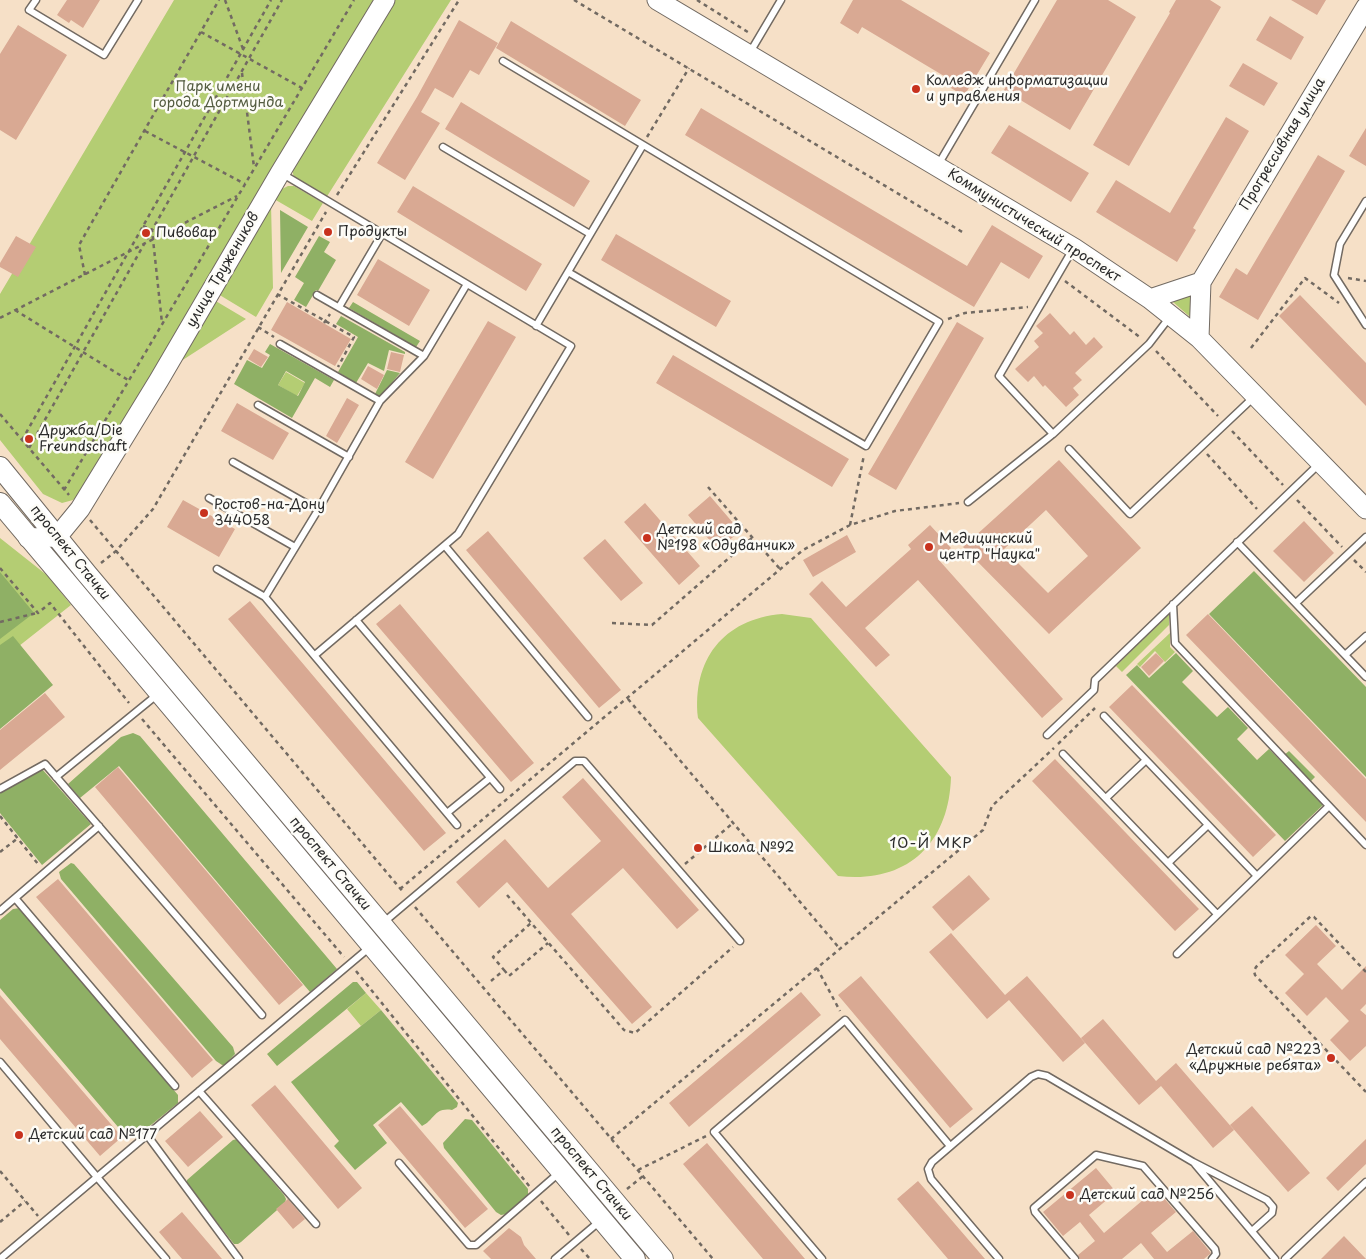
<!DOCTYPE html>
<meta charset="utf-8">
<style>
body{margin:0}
canvas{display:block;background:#f6e0c7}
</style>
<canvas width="1366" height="1259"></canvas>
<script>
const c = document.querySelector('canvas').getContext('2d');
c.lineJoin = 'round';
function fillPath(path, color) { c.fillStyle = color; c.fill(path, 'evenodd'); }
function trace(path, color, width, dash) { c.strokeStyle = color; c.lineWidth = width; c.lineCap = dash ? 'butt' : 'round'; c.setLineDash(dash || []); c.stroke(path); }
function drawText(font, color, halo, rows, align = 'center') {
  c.font = font + ' "Playpen Sans",sans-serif'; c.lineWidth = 5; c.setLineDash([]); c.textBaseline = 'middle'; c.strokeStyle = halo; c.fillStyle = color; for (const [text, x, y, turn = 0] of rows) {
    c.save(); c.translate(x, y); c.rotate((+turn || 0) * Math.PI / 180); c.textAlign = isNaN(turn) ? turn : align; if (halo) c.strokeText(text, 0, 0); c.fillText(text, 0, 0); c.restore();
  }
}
const green = new Path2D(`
 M174,0H374L83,489L73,500L62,503L43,494L0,440V294Z
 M395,0H451L326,198L294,178L292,169Z
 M288,186H294L323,203L312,221L274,199L280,190Z
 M271,204L273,288L256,317L218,294Z
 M1191,290L1193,317L1189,316L1173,302L1174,298Z
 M214,300L246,319L175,365Z
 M286,372L305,383L297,396L278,385Z
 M0,538L48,576L71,605L0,661Z
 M782,614L811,618L951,777C949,845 906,884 838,876L698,718C692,660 723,619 782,614Z
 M1169,614V625L1122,672L1116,666Z
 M1170,633V647L1175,652L1165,662L1155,651L1140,667L1137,664Z
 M366,993L381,1010L361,1026L347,1009Z`);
const forest = new Path2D(`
 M280,210L308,227L281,273Z
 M319,236L330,242L324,252L336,260L318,291L316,290L306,307L294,300L304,283L295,277Z
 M353,302L420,341L416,347L349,308Z
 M341,316L405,352V354L389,350L384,371L368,363L356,383L338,372L358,337L336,324Z
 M270,344L334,380L330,387L315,378L292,418L234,384L247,360L262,368L270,355L265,352ZM286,371L305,382L298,396L278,385Z
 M387,370L400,373L380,397L375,394Z
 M1254,571L1366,687V777L1209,614Z
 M0,572L34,613L0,639Z
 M13,636L53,685L0,729V645Z
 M1176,653L1193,671L1182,682L1217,717L1228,707L1248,728L1237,739L1257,760L1269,749L1323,805L1285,841L1126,675L1137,665L1149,678Z
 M133,733L140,736L337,969L310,992L119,766L80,798L68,784L121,737Z
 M1289,751L1315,777L1310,782L1284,755Z
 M42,769L91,824L42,865L0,813V793Z
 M71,863L74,864L233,1047L235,1054L225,1065H222L216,1061L61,879L59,872Z
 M20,908L178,1095V1103L135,1138H127L124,1134L0,988V920L13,909Z
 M353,982H357L366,993L277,1066L267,1054Z
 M381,1010L458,1103L457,1107L452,1110C434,1107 435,1120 422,1126L401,1102L373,1125L387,1143L355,1170L334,1146L339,1141L291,1082Z
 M465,1119L472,1120L528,1189V1196L507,1214L501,1215L496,1212L444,1148L443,1143Z
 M237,1139L284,1195L286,1199L285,1203L241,1242L238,1244H234L187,1184V1180L233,1140Z`);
const building = new Path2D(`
 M67,0H100L83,28L71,20L69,23L57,15Z
 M853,0H901L990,53L964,96L946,85L949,79L862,27L858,34L840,23Z
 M1057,0H1108L1136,17L1070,130L1004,90Z
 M1176,0H1210L1221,7L1129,166L1093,145L1170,13L1169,12Z
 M1291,0H1326L1317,15Z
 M1270,16L1304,37L1291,60L1256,40Z
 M459,20L498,43L479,75L470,70L453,98L435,88L421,112L440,123L405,180L377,163L417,97Z
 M511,21L641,100L625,126L496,48Z
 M18,25L67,55L16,140L0,130V54Z
 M1243,63L1278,83L1264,106L1229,86Z
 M461,102L590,181L574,207L445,129Z
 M701,108L967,266L992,225L1043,256L1029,279L1001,262L974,307L685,135Z
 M1226,117L1249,131L1193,228L1196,230L1177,262L1096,212L1116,180L1170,213Z
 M1009,125L1089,173L1071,202L991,153Z
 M1366,128V166L1349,156Z
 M1318,155L1345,171L1258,320L1219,297L1236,268L1247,275Z
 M413,186L542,264L526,291L397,212Z
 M616,234L731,301L716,327L601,260Z
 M16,236L36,247L18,277L0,267V263Z
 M378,259L430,290L409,326L357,295Z
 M1300,295L1366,363V406L1279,316Z
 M287,302L351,339L335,366L271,330Z
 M1050,313L1070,335L1074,331L1086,345L1094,337L1103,347L1075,373L1082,380L1073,388L1079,395L1066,407L1045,385L1043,387L1034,376L1028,382L1015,369L1039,347L1034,341L1043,333L1036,326Z
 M488,321L516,337L433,479L405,462Z
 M957,322L984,338L896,490L868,474Z
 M254,349L268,357L261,367L248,359Z
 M391,352L404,355L400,372L387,369Z
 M673,355L849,459L832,487L656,383Z
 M368,366L384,375L377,389L361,379Z
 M347,398L359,405L337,443L326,436Z
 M237,403L289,433L273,460L221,431Z
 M1059,460L1141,548L1049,634L963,547ZM1046,510L1088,556L1048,593L1004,549Z
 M710,496L740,531L718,550L688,515Z
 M183,500L235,529L219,557L167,527Z
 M645,503L700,566L679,585L624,522Z
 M1304,521L1334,553L1304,582L1273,551Z
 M930,525L951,548L938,559L1063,699L1042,718L918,580L865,628L890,655L876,667L809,594L822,581L846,607L911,549L908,545Z
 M488,531L621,690L599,708L466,550Z
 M847,535L856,552L813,577L803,560Z
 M605,539L643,583L621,601L583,558Z
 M250,601L446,833L424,851L228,619Z
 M400,604L534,763L511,782L376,624Z
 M1208,614L1366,779V822L1186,635Z
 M1156,653L1164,661L1149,676L1141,667Z
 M1132,685L1276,835L1253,857L1109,707Z
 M45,693L65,717L0,770V730Z
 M1055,759L1199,909L1175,931L1032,781Z
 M118,767L303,985L279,1005L95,787Z
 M583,778L699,910L677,929L623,868L571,914L652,1007L632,1024L507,882L479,908L456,882L505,839L548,888L601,841L562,797Z
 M969,875L990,899L953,931L932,907Z
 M58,879L213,1060L192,1078L36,897Z
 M1316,925L1336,946L1317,964L1342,990L1366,966V1004L1360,1010L1366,1015V1046L1350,1061L1330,1040L1349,1021L1326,997L1307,1016L1285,993L1304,974L1285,955Z
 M951,933L1005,995L1027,976L1085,1043L1063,1062L1009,1000L987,1019L929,952Z
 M861,976L973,1109L950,1128L838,995Z
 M801,992L821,1015L689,1127L669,1103Z
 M0,995L122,1137L100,1156L0,1039Z
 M1103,1019L1156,1081L1176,1063L1234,1130L1213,1148L1161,1086L1139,1105L1081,1038Z
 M275,1085L362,1188L338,1209L251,1105Z
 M400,1106L488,1209L465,1228L378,1125Z
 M1252,1106L1310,1173L1288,1192L1230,1125Z
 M200,1111L223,1137L188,1167L165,1141Z
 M1366,1139V1164L1338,1191L1326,1178Z
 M707,1143L805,1259H763L683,1164Z
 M1096,1168L1116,1192L1089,1215L1104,1233L1156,1189L1176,1212L1151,1233L1167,1252L1193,1231L1211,1253L1204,1259H1154L1141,1243L1122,1259H1080L1078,1255L1095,1241L1080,1222L1063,1236L1043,1212Z
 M918,1181L985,1259H948L897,1199Z
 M288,1199L305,1219L293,1229L276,1209Z
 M182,1212L222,1259H182L159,1232Z
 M509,1228L521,1237L524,1245L536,1259H491L483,1251Z
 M1344,1236L1366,1259H1321Z`);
const path = new Path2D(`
 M225,0L243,49
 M574,0L964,233
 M697,0L751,34
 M201,32L302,88
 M242,73L254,167
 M145,131L245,184
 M647,137L689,68
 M337,195L459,0
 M143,226L152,230L162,323
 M85,275L79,245L219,0
 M1348,278L1366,281
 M1065,281L1141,338
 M277,294L354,337L338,367
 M15,310L128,380
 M0,318L237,196
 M948,319L965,313L1028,307
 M324,323L330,314
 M258,327L274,337
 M1251,348L1305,278L1339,303
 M1156,351L1218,416
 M0,414L69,495
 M1232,431L1283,485
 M22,440L271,0
 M29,448L282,0
 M1207,454L1257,509
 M708,487L780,569
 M64,490L354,0
 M1297,500L1342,547
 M90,520L404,893
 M850,525L864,455
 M1354,560L1366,572
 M101,563L116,551L153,509L326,212
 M0,568L38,613L50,603L129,703
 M0,622L37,613
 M612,623L652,625L753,537
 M628,699L840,949
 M142,719L344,957
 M1058,744L1095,708
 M0,816L38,864
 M0,852L18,838
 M685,864L733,823
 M400,889L803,550L850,525L895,511L959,503
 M507,895L624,1030L635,1033L733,947
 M415,907L713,1259
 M817,968L840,1011
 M504,970L509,976L548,943
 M356,971L530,1187
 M1366,972L1314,917L1311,916L1256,967L1254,971L1255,975L1366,1092
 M491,981L504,970L493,957L531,923
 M611,1139L983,830L992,806L1054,748
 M638,1170L706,1136
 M0,1171L38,1216
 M627,1189L643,1176
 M541,1201L569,1235
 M0,1222L25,1201
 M581,1249L590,1259`);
const lane = new Path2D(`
 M36,0L29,10L104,55L138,0
 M749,54L781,0
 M503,61L939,322L866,446L568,272
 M443,147L590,234
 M938,165L1035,0
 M281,173L571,346L458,534L315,655
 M1366,201L1340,244L1334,275L1366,325
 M317,295L424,356
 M339,307L382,234
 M536,326L643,145
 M280,344L380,401
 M258,405L349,457
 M1053,434L999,376L1073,249
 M1069,449L1130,514L1255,396
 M233,462L318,510
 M209,498L295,547
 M968,502L1053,434L1149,344L1169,318
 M1237,542L1366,677
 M445,546L588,717
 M217,569L265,597L457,825
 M265,597L318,510L380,401L424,356L467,284
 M1296,603L1366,537
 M1173,604L1175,643L1366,845
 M356,620L500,789
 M1345,655L1366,636
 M1104,716L1257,876
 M1047,735L1094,690L1095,680L1320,463
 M1063,754L1217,914
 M56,777L158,694
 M0,789L45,764L262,1015
 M1106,798L1146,760
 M447,813L490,778
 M1168,863L1208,825
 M15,898L175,1086
 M0,911L99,826
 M384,922L575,761H584L740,941
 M1177,954L1329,806
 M0,1062L166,1259
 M199,1091L316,1224
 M147,1135L239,1259
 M399,1163L469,1245H476L560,1172
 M1195,1164L1275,1259
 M0,1259L370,947
 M555,1259L600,1221
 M822,1259L714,1132L845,1020L950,1146
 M999,1259L931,1179L928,1169L932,1162L1031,1077L1038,1074L1047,1076L1193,1162L1267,1200L1273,1207L1272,1213L1252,1231
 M1075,1259L1035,1212L1034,1208L1096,1155L1143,1166L1215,1249L1216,1254L1212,1259
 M1285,1259L1366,1182`);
const secondary = new Path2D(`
 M657,0L1074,248L1150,299L1199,338L1366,509
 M1150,299L1201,282
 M1199,338L1201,282L1366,7
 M28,538L57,537L80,509L159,380L280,173L385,0`);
const primary = new Path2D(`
 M0,467L87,574L663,1259
 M0,503L635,1259`);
const markers = [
 [916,89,5,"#c8321e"],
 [328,232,5,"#c8321e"],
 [146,233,5,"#c8321e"],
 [29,439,5,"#c8321e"],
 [204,513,5,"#c8321e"],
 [647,538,5,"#c8321e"],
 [929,547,5,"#c8321e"],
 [698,848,5,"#c8321e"],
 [1331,1058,5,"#c8321e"],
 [19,1135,5,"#c8321e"],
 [1070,1195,5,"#c8321e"]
];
const poiNames = [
 ["Колледж информатизации",926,81],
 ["и управления",926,97],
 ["Продукты",338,232],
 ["Пивовар",156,233],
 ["Дружба/Die",39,431],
 ["Freundschaft",39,447],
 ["Ростов-на-Дону",214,505],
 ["344058",214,521],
 ["Детский сад",657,530],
 ["№198 «Одуванчик»",657,546],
 ["Медицинский",939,539],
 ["центр \"Наука\"",939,555],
 ["Школа №92",708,848],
 ["Детский сад №223",1321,1050,"right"],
 ["«Дружные ребята»",1321,1066,"right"],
 ["Детский сад №177",29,1135],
 ["Детский сад №256",1080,1195]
];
const parkNames = [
 ["Парк имени",218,87],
 ["города Дортмунда",218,103]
];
const streetNames = [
 ["Прогрессивная улица",1283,144,-59],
 ["Коммунистический проспект",1034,226,32],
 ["улица Тружеников",223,270,-60],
 ["проспект Стачки",70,553,51],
 ["проспект Стачки",330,864,50],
 ["проспект Стачки",591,1174,50]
];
const neighbourhoodNames = [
 ["10-Й МКР",931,844]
];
fillPath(green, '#b4cd73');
fillPath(forest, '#8fb065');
fillPath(building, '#d9a993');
trace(lane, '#726a62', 9);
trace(secondary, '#726a62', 21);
trace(primary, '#726a62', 22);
trace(path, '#726a62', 2.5, [4, 4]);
trace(lane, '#fff', 6);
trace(secondary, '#fff', 19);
trace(primary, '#fff', 20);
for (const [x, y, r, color] of markers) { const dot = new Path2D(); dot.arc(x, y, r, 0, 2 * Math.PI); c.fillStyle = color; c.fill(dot); trace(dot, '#fdfcf7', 2); }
drawText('14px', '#2b2b2b', '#fdfcf7', poiNames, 'left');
drawText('14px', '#545c41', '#fdfcf7', parkNames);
drawText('14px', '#2b2b2b', '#fdfcf7', streetNames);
c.letterSpacing = '1px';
drawText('15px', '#2b2b2b', '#fdfcf7', neighbourhoodNames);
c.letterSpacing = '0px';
</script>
